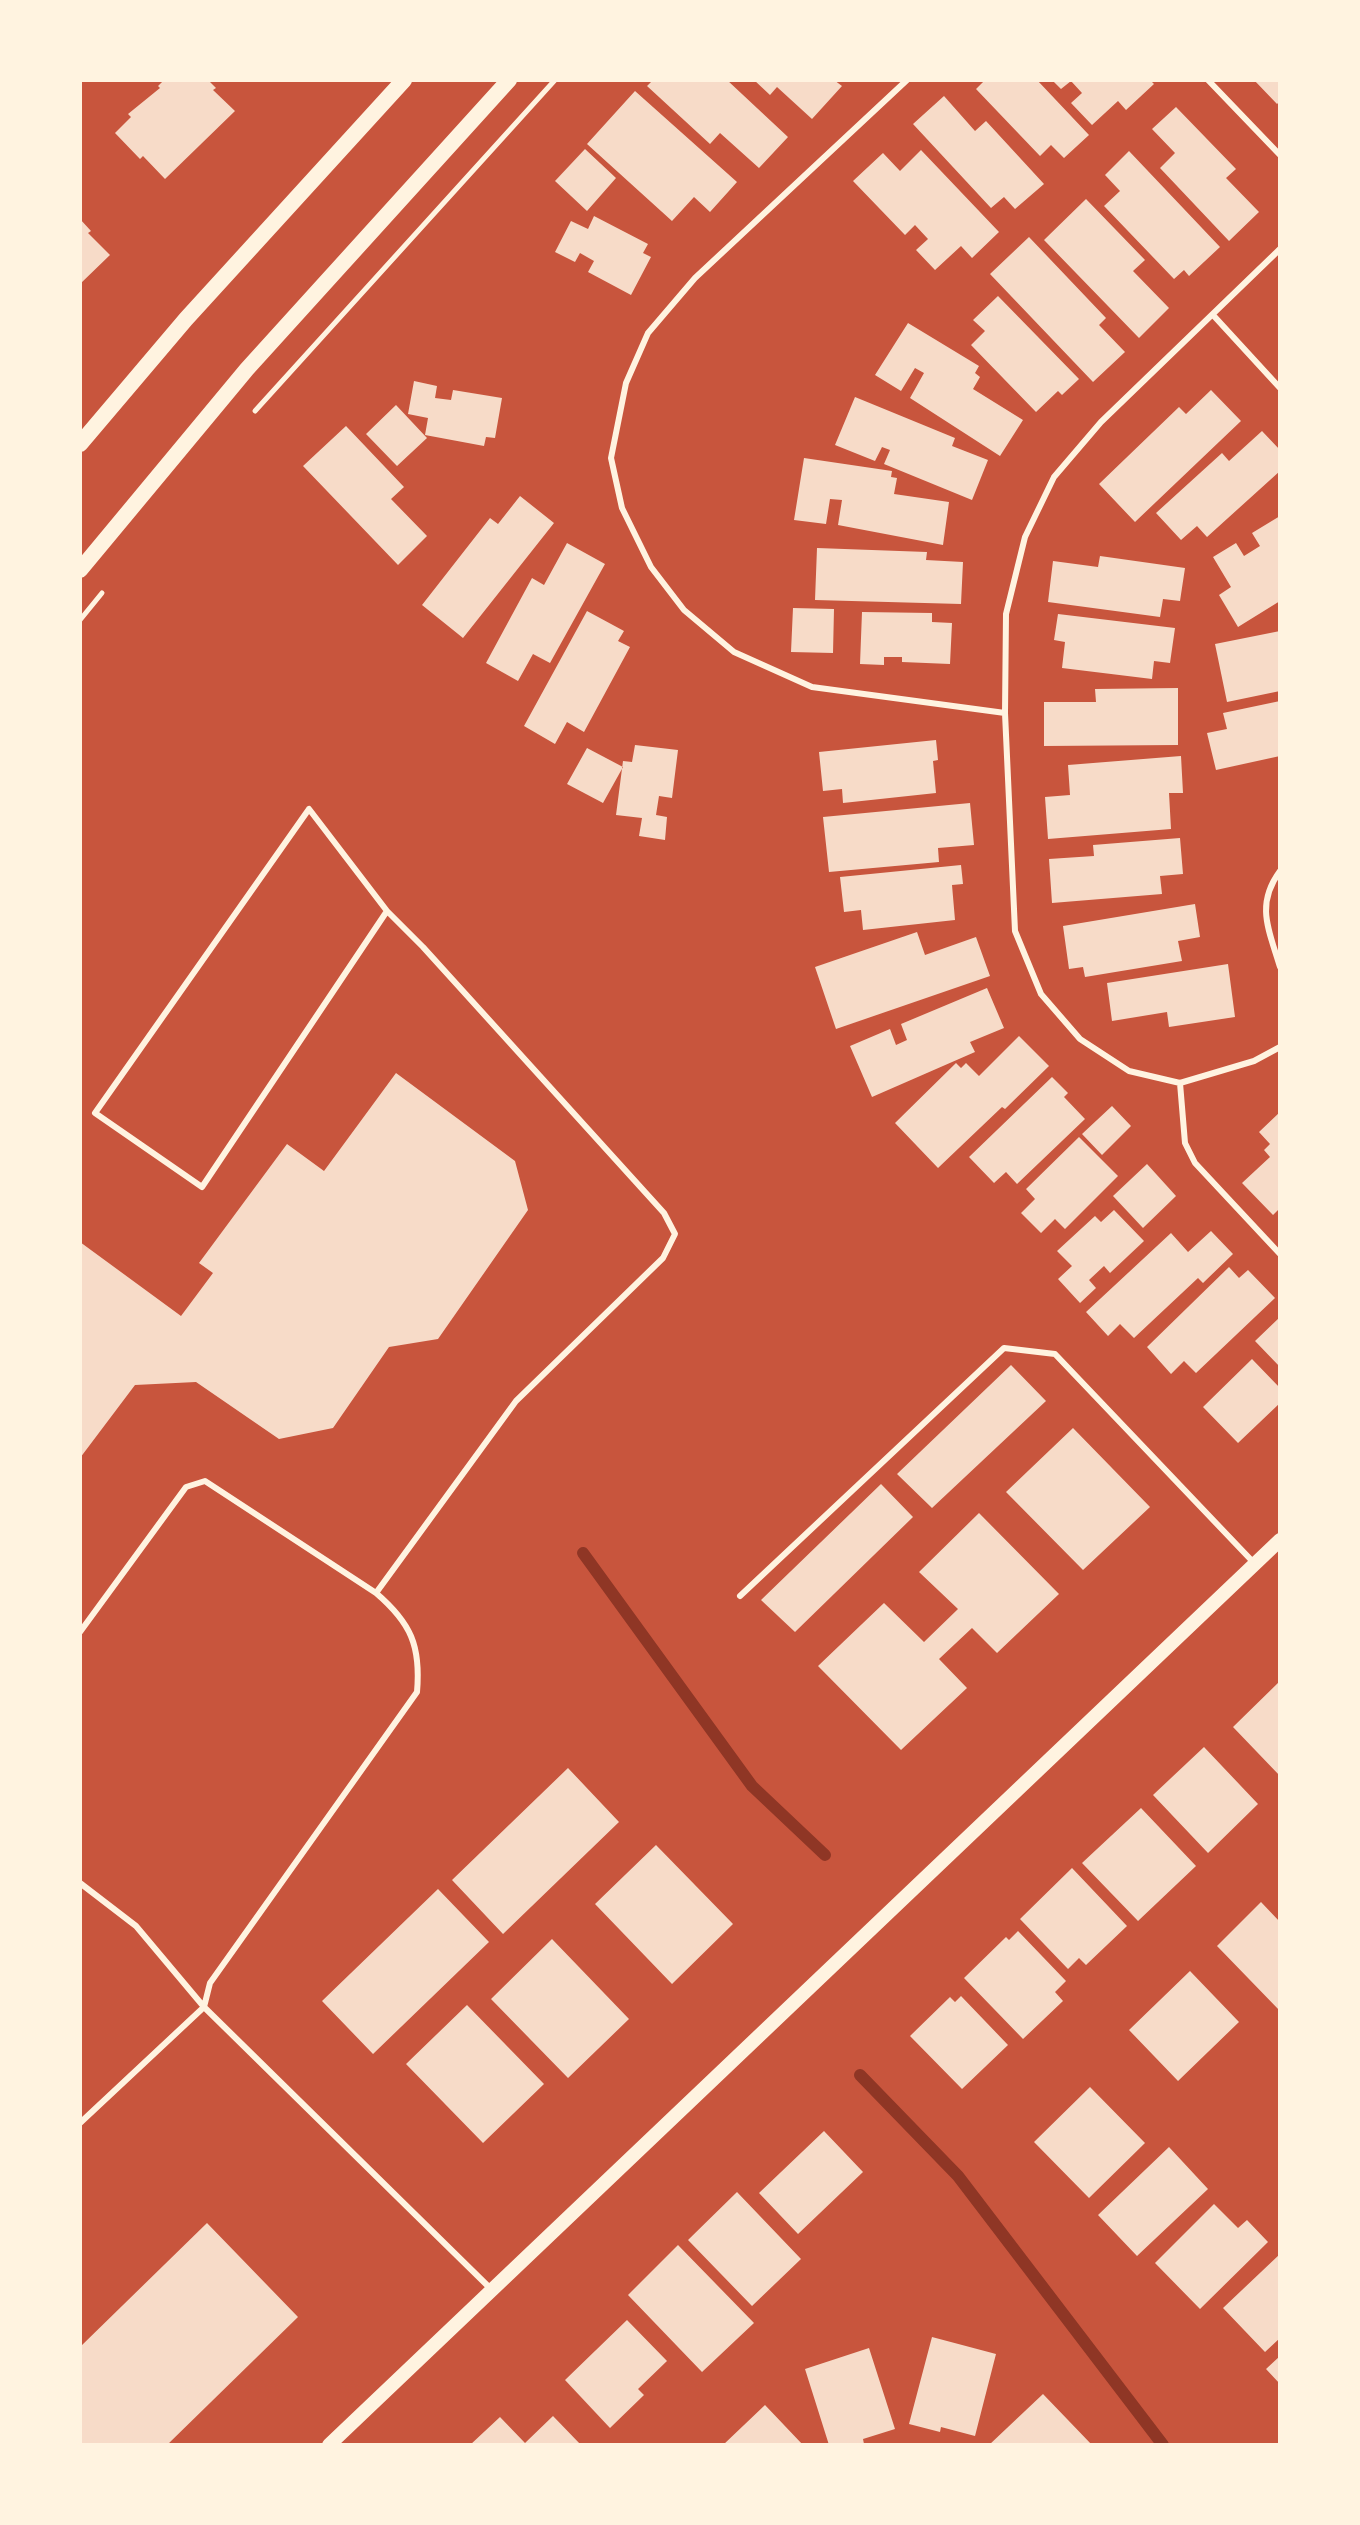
<!DOCTYPE html>
<style>
body{margin:0}
#map{position:relative;width:1360px;height:2525px;overflow:hidden;background:#c8553d;font-family:"IBM Plex Sans",sans-serif}
canvas{display:block}
.frame{position:absolute;inset:0;border:82px solid #fff3e0;pointer-events:none}
</style>
<div id="map">
<canvas width="1360" height="2525"></canvas>
<div class="frame"></div>
</div>
<script>
const c = document.querySelector('canvas').getContext('2d');
c.lineJoin = 'round';
function trace(path, color, width, dash) { c.strokeStyle = color; c.lineWidth = width; c.lineCap = dash ? 'butt' : 'round'; c.setLineDash(dash || []); c.stroke(path); }
function fillPath(path, color) { c.fillStyle = color; c.fill(path, 'evenodd'); }
const stream = new Path2D(`
 M583,1553L752,1786L825,1855
 M860,2075L958,2176L1163,2445`);
const building = new Path2D(`
 M164,80H208L216,88L213,90L235,111L165,179L143,156L140,159L115,133L131,117L128,114L160,88L158,86Z
 M653,80H727L788,137L759,168L720,133L710,144L647,86Z
 M754,80H834L842,86L812,119L777,87L770,95Z
 M985,80H1037L1089,135L1064,158L1051,145L1040,156L976,89Z
 M1052,80H1150L1154,84L1126,110L1118,101L1092,125L1071,103L1082,93L1071,81L1061,89Z
 M1254,80H1280V101L1277,104Z
 M635,91L737,182L710,212L694,197L672,221L587,144Z
 M944,96L975,131L986,121L1044,184L1015,209L1004,197L991,208L913,124Z
 M1176,107L1236,169L1226,178L1259,212L1229,241L1160,168L1175,153L1152,129Z
 M585,149L616,178L587,211L555,181Z
 M921,150L999,232L972,258L961,246L935,270L916,250L928,239L915,225L905,235L853,181L883,153L900,171Z
 M1129,151L1220,247L1189,276L1184,270L1174,279L1104,206L1120,191L1105,175Z
 M1086,199L1145,260L1133,271L1169,308L1139,338L1044,240Z
 M594,216L648,244L643,253L651,257L631,295L588,272L594,261L580,253L575,262L555,252L571,221L588,229Z
 M80,219L91,231L88,233L110,255L80,284Z
 M1029,237L1106,318L1099,325L1125,352L1093,382L990,274Z
 M998,296L1079,379L1062,395L1058,391L1036,412L971,345L985,331L973,320Z
 M908,323L979,366L975,373L980,377L973,389L1023,420L1000,456L910,398L924,373L915,368L901,391L875,375Z
 M414,381L437,386L435,398L451,400L453,390L502,398L495,438L486,437L484,446L425,435L428,418L408,414Z
 M1211,390L1241,421L1135,522L1099,484L1179,407L1186,414Z
 M855,397L955,438L952,446L988,460L972,500L884,464L890,450L882,447L875,461L835,445Z
 M396,405L427,438L397,466L366,434Z
 M346,426L404,487L391,499L427,536L398,565L303,466Z
 M1262,431L1280,450V471L1207,537L1197,526L1181,540L1156,513L1222,453L1229,461Z
 M804,458L892,471L891,477L897,478L894,494L949,502L943,545L838,525L842,500L830,499L826,524L794,520Z
 M520,496L554,523L463,638L422,605L490,518L498,524Z
 M1280,516V601L1238,627L1219,595L1231,587L1213,557L1236,543L1244,556L1260,546L1252,533Z
 M567,543L605,564L550,663L533,654L518,681L486,663L532,578L544,585Z
 M817,548L927,552L926,560L963,562L961,604L815,600Z
 M1100,556L1185,568L1180,601L1163,599L1160,617L1048,602L1053,561L1098,567Z
 M793,608L834,609L833,653L791,652Z
 M587,611L624,631L618,641L630,647L584,732L567,722L555,744L524,726Z
 M862,612L932,613V622L952,623L950,664L902,662V657H884V665L860,664Z
 M1058,614L1175,628L1170,663L1154,661L1152,679L1062,668L1065,642L1054,640Z
 M1280,631V691L1227,702L1215,644Z
 M1178,688V745L1044,746V702H1096L1095,689Z
 M1280,701V756L1216,770L1207,733L1227,729L1223,713Z
 M936,740L938,760L933,761L936,793L843,803L842,789L823,791L819,752Z
 M635,745L678,750L672,798L659,796L656,815L667,817L665,840L639,836L642,818L616,815L623,761L632,762Z
 M587,748L623,767L603,803L567,784Z
 M1181,756L1183,793H1169L1171,829L1048,839L1045,797L1070,795L1068,765Z
 M970,803L974,845L938,848L939,862L829,872L823,817Z
 M1180,838L1183,874L1160,876L1162,894L1052,903L1049,859L1094,856L1093,845Z
 M961,865L963,884L952,885L955,920L863,930L861,910L844,912L840,877Z
 M1195,904L1200,937L1178,941L1182,961L1085,977L1083,967L1069,969L1063,926Z
 M917,932L925,955L976,937L990,976L836,1029L815,967Z
 M1228,964L1235,1017L1169,1027L1167,1012L1112,1021L1107,983Z
 M987,988L1004,1028L970,1042L975,1052L872,1097L850,1046L890,1029L896,1045L907,1040L901,1024Z
 M1019,1036L1049,1066L1005,1109L1002,1107L938,1168L895,1123L956,1063L961,1068L966,1063L979,1076Z
 M396,1073L515,1161L528,1210L438,1339L389,1347L333,1428L279,1439L196,1382L135,1385L80,1458V1242L181,1316L213,1273L199,1263L287,1144L324,1171Z
 M1052,1077L1068,1093L1064,1097L1085,1119L1017,1184L1006,1172L994,1183L969,1157Z
 M1112,1106L1131,1126L1102,1155L1082,1134Z
 M1280,1112V1208L1273,1215L1242,1183L1270,1157L1264,1150L1270,1144L1259,1132Z
 M1079,1137L1118,1176L1065,1229L1055,1219L1041,1233L1021,1213L1035,1199L1026,1189Z
 M1147,1164L1176,1196L1143,1228L1113,1196Z
 M1114,1210L1144,1241L1110,1273L1104,1266L1089,1280L1096,1288L1080,1303L1058,1279L1072,1266L1057,1251L1095,1216L1101,1222Z
 M1211,1231L1233,1254L1203,1283L1198,1278L1134,1338L1120,1324L1108,1336L1086,1312L1171,1233L1188,1252Z
 M1229,1267L1239,1278L1248,1270L1275,1298L1196,1373L1184,1361L1171,1374L1147,1347Z
 M1280,1317V1367L1255,1341Z
 M1252,1359L1280,1388V1403L1238,1443L1203,1407Z
 M1011,1365L1046,1401L932,1508L897,1474Z
 M1073,1428L1150,1507L1083,1570L1006,1492Z
 M881,1484L913,1517L795,1632L761,1600Z
 M979,1513L1059,1594L997,1653L972,1628L939,1659L967,1688L901,1750L818,1666L884,1603L924,1642L958,1609L919,1572Z
 M1280,1681V1776L1233,1727Z
 M1204,1747L1258,1804L1208,1853L1153,1795Z
 M568,1768L619,1822L503,1934L452,1880Z
 M1141,1808L1196,1866L1138,1921L1082,1863Z
 M656,1845L733,1924L672,1984L595,1904Z
 M1072,1868L1127,1926L1086,1965L1079,1958L1068,1969L1020,1919Z
 M438,1889L489,1942L373,2054L322,2001Z
 M1261,1902L1280,1922V2011L1217,1946Z
 M1018,1931L1066,1981L1055,1992L1063,2001L1023,2039L964,1978L1006,1937L1009,1940Z
 M552,1939L629,2019L568,2078L491,1999Z
 M1190,1971L1239,2022L1178,2081L1129,2030Z
 M961,1996L1008,2045L962,2089L910,2036L950,1997L955,2002Z
 M467,2005L544,2084L483,2143L406,2064Z
 M1090,2087L1145,2143L1089,2198L1034,2142Z
 M824,2131L863,2172L798,2234L759,2193Z
 M1169,2147L1208,2189L1137,2256L1098,2215Z
 M737,2192L801,2259L752,2306L688,2240Z
 M1214,2204L1238,2228L1247,2220L1268,2242L1200,2309L1155,2263Z
 M207,2223L298,2317L167,2445H80V2347Z
 M678,2245L754,2323L702,2372L628,2295Z
 M1280,2254V2338L1265,2352L1223,2308Z
 M627,2320L667,2361L638,2389L644,2395L610,2428L565,2380Z
 M932,2337L996,2354L975,2436L941,2427L940,2432L909,2424Z
 M869,2348L895,2429L863,2439L864,2444L862,2445H829L805,2369Z
 M1280,2356V2384L1266,2369Z
 M1043,2394L1092,2445H989Z
 M765,2405L803,2445H723Z
 M553,2416L581,2445H470L500,2417L525,2443Z`);
const path = new Path2D(`
 M255,411L555,80
 M80,620L102,593`);
const service = new Path2D(`
 M907,80L695,278L648,333L626,383L611,458L622,508L651,567L684,610L734,652L812,687L1005,713L1006,614L1025,537L1054,477L1101,422L1280,249
 M1208,80L1280,155
 M1213,315L1280,388
 M1005,713L1015,931L1041,994L1080,1039L1129,1071L1180,1083L1254,1061L1280,1047
 M1280,871C1255,905 1269,930 1280,967
 M1180,1083L1185,1143L1195,1163L1280,1254
 M376,1593L516,1401L663,1258L675,1234L664,1213L423,947L387,911L309,809L95,1113L202,1187L387,911
 M740,1596L1004,1348L1055,1354L1255,1564
 M80,1632L186,1487L205,1481L376,1593C411,1623 421,1646 417,1692L210,1983L204,2007L80,2123
 M80,1883L136,1926L204,2007L492,2290`);
const tertiary = new Path2D(`
 M329,2445L1280,1540`);
const secondary = new Path2D(`
 M80,444L186,319L404,80
 M80,570L247,369L509,80`);
trace(stream, '#8f3625', 12);
fillPath(building, '#f7dbc8');
trace(path, '#fff3e0', 5);
trace(service, '#fff3e0', 6);
trace(tertiary, '#fff3e0', 14);
trace(secondary, '#fff3e0', 16);
</script>
